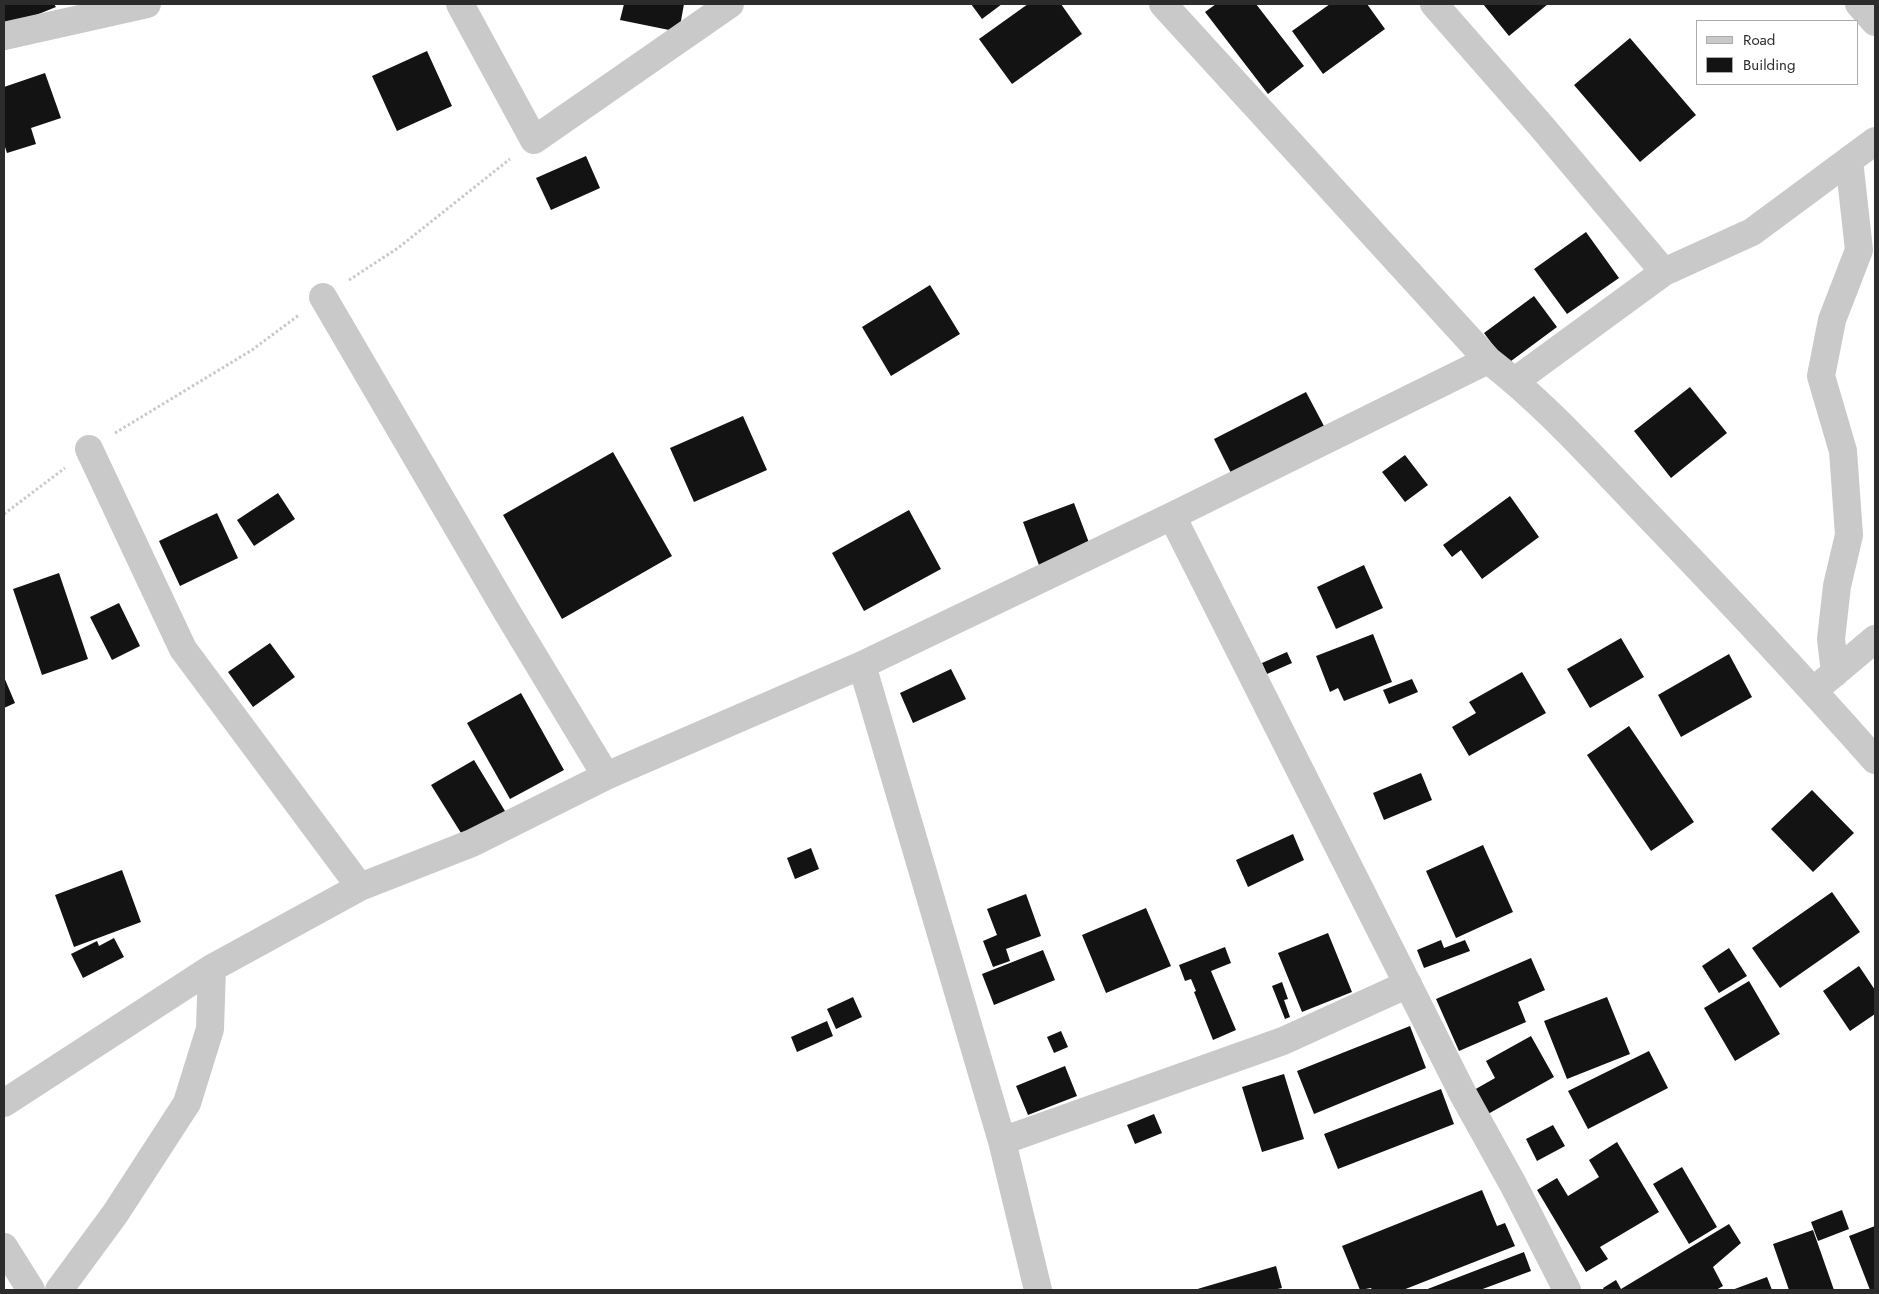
<!DOCTYPE html>
<style>
body{margin:0}
#map{position:relative;width:1879px;height:1294px;overflow:hidden;background:#fff;font-family:Jost,sans-serif}
canvas{display:block}
.frame{position:absolute;inset:0;border:5px solid #2c2c2c;pointer-events:none}
.legend{position:absolute;left:1696px;top:20px;width:162px;height:65px;box-sizing:border-box;background:#fff;border:1px solid #ababab;margin:0;padding:6px 9px;list-style:none;font-size:15px;color:#2c2c2c}
.legend li{display:flex;align-items:center;gap:10px;height:25px}
.legend b{width:25px;border:1px solid #ababab}
</style>
<div id="map">
<canvas width="1879" height="1294"></canvas>
<div class="frame"></div>
<ul class="legend">
<li><b style="height:6px;background:#c9c9c9"></b>Road</li>
<li><b style="height:14px;background:#131313"></b>Building</li>
</ul>
</div>
<script>
const c = document.querySelector('canvas').getContext('2d');
c.lineJoin = 'round';
function fillPath(path, color) { c.fillStyle = color; c.fill(path, 'evenodd'); }
function trace(path, color, width, dash) { c.strokeStyle = color; c.lineWidth = width; c.lineCap = dash ? 'butt' : 'round'; c.setLineDash(dash || []); c.stroke(path); }
const building = new Path2D(`
 M4,4H54L56,7L4,28Z
 M624,4H684L679,32L620,20Z
 M971,4H1002L982,19Z
 M1028,4H1061L1082,34L1012,84L979,39Z
 M1216,4H1256L1304,66L1268,94L1205,12Z
 M1330,4H1367L1385,29L1323,74L1292,31Z
 M1483,4H1548L1509,36Z
 M1630,38L1696,115L1640,162L1574,85Z
 M427,51L452,106L397,131L372,76Z
 M45,73L61,118L31,128L36,144L7,153L4,144V87Z
 M586,156L600,188L551,210L536,178Z
 M1586,232L1619,278L1567,314L1534,269Z
 M930,285L960,334L891,376L862,327Z
 M1534,296L1557,327L1507,364L1484,333Z
 M1690,387L1727,433L1671,478L1634,431Z
 M1306,392L1324,426L1231,473L1214,439Z
 M743,416L767,470L694,502L670,448Z
 M613,452L672,556L562,619L503,515Z
 M1405,455L1428,485L1405,502L1382,472Z
 M278,493L295,519L254,546L237,520Z
 M1510,496L1539,537L1482,579L1461,550L1452,557L1443,545Z
 M1074,503L1091,548L1040,568L1023,522Z
 M909,510L941,569L864,611L832,553Z
 M217,513L238,558L180,586L159,541Z
 M1364,565L1383,608L1336,629L1317,587Z
 M59,573L88,659L42,675L13,589Z
 M119,603L140,646L112,660L90,617Z
 M1373,634L1392,682L1344,701L1338,688L1330,692L1316,656Z
 M1621,638L1644,677L1590,708L1567,669Z
 M270,643L295,677L253,707L228,672Z
 M1287,652L1292,663L1267,674L1262,663Z
 M1729,654L1752,697L1681,737L1658,695Z
 M951,669L966,699L913,723L900,693Z
 M1522,672L1546,713L1469,756L1452,727L1476,713L1469,702Z
 M4,677L15,703L4,708Z
 M1412,679L1418,692L1389,704L1383,690Z
 M521,693L564,770L510,799L467,723Z
 M1629,726L1694,822L1651,851L1587,755Z
 M474,760L508,816L466,841L431,785Z
 M1421,773L1432,800L1384,820L1373,793Z
 M1812,790L1854,833L1813,872L1771,829Z
 M1293,834L1304,860L1248,887L1236,860Z
 M1483,845L1513,912L1456,938L1426,871Z
 M811,848L819,869L795,879L787,858Z
 M122,870L141,922L74,947L55,895Z
 M1832,892L1860,932L1780,988L1752,948Z
 M1026,894L1041,936L1006,949L1010,961L993,967L983,941L997,935L987,909Z
 M1146,908L1171,966L1106,993L1082,935Z
 M1328,933L1352,992L1302,1012L1278,953Z
 M114,938L124,957L83,978L71,954L97,941L99,946Z
 M1441,940L1444,948L1465,940L1470,951L1424,968L1417,950Z
 M1225,947L1231,963L1211,971L1236,1030L1213,1040L1194,992L1196,991L1191,979L1185,981L1179,965Z
 M1729,948L1747,976L1719,993L1702,966Z
 M1043,950L1055,980L994,1005L982,974Z
 M1531,958L1545,990L1518,1002L1526,1022L1459,1051L1436,999Z
 M1859,966L1875,990V1014L1850,1031L1823,991Z
 M1749,981L1780,1034L1735,1061L1704,1008Z
 M1282,982L1288,999L1284,1000L1290,1017L1285,1019L1272,986Z
 M853,997L862,1017L836,1029L827,1009Z
 M1607,997L1630,1054L1567,1079L1544,1021Z
 M827,1021L833,1036L797,1052L791,1037Z
 M1410,1026L1426,1068L1314,1114L1297,1071Z
 M1061,1031L1068,1047L1054,1053L1047,1037Z
 M1531,1036L1554,1077L1488,1114L1474,1090L1495,1078L1486,1061Z
 M1649,1051L1668,1088L1588,1129L1568,1091Z
 M1065,1066L1077,1096L1028,1115L1016,1086Z
 M1284,1074L1304,1139L1262,1152L1242,1087Z
 M1441,1089L1454,1124L1338,1169L1324,1134Z
 M1154,1114L1162,1133L1135,1144L1127,1125Z
 M1553,1125L1565,1146L1537,1161L1526,1139Z
 M1617,1142L1659,1212L1600,1247L1608,1259L1586,1272L1537,1190L1557,1178L1568,1196L1599,1177L1589,1160Z
 M1682,1167L1717,1227L1689,1244L1653,1184Z
 M1482,1190L1497,1226L1505,1223L1515,1246L1403,1290H1372L1371,1288L1360,1290L1342,1246Z
 M1842,1210L1849,1229L1818,1241L1811,1222Z
 M1729,1224L1741,1243L1713,1267L1723,1286L1716,1290H1604L1603,1288L1616,1280L1621,1289Z
 M1875,1226V1290H1870L1849,1236Z
 M1813,1230L1834,1290H1789L1773,1244Z
 M1524,1252L1531,1271L1480,1290H1425Z
 M1276,1266L1282,1288L1273,1290H1194Z
 M1767,1277L1772,1290H1732Z`);
const path = new Path2D(`
 M349,280L398,248L510,159
 M115,433L252,350L299,315
 M4,514L65,468`);
const minor = new Path2D(`
 M460,4L534,140L730,4
 M1163,4L1488,360C1544,403 1592,457 1641,508C1720,590 1799,674 1875,760
 M1434,4L1542,127L1664,272
 M1859,4L1875,22
 M4,36L147,4
 M323,297L507,612L606,776
 M1515,381L1664,272L1752,232L1875,141
 M89,449L183,649L360,887
 M1172,516L1463,1094L1514,1186L1567,1290
 M862,665L1002,1141L1038,1290
 M1835,673L1831,639L1837,586L1849,535L1843,451L1821,376L1832,320L1859,250L1849,160
 M1825,681L1875,639
 M4,1103L212,968L360,887L472,843L606,776L862,665L1172,516L1488,360
 M1002,1141L1283,1041L1408,984
 M4,1247L31,1290
 M59,1290L115,1214L187,1103L210,1029L212,968`);
fillPath(building, '#131313');
trace(path, '#c9c9c9', 3, [2.5, 2.5]);
trace(minor, '#c9c9c9', 28);
</script>
